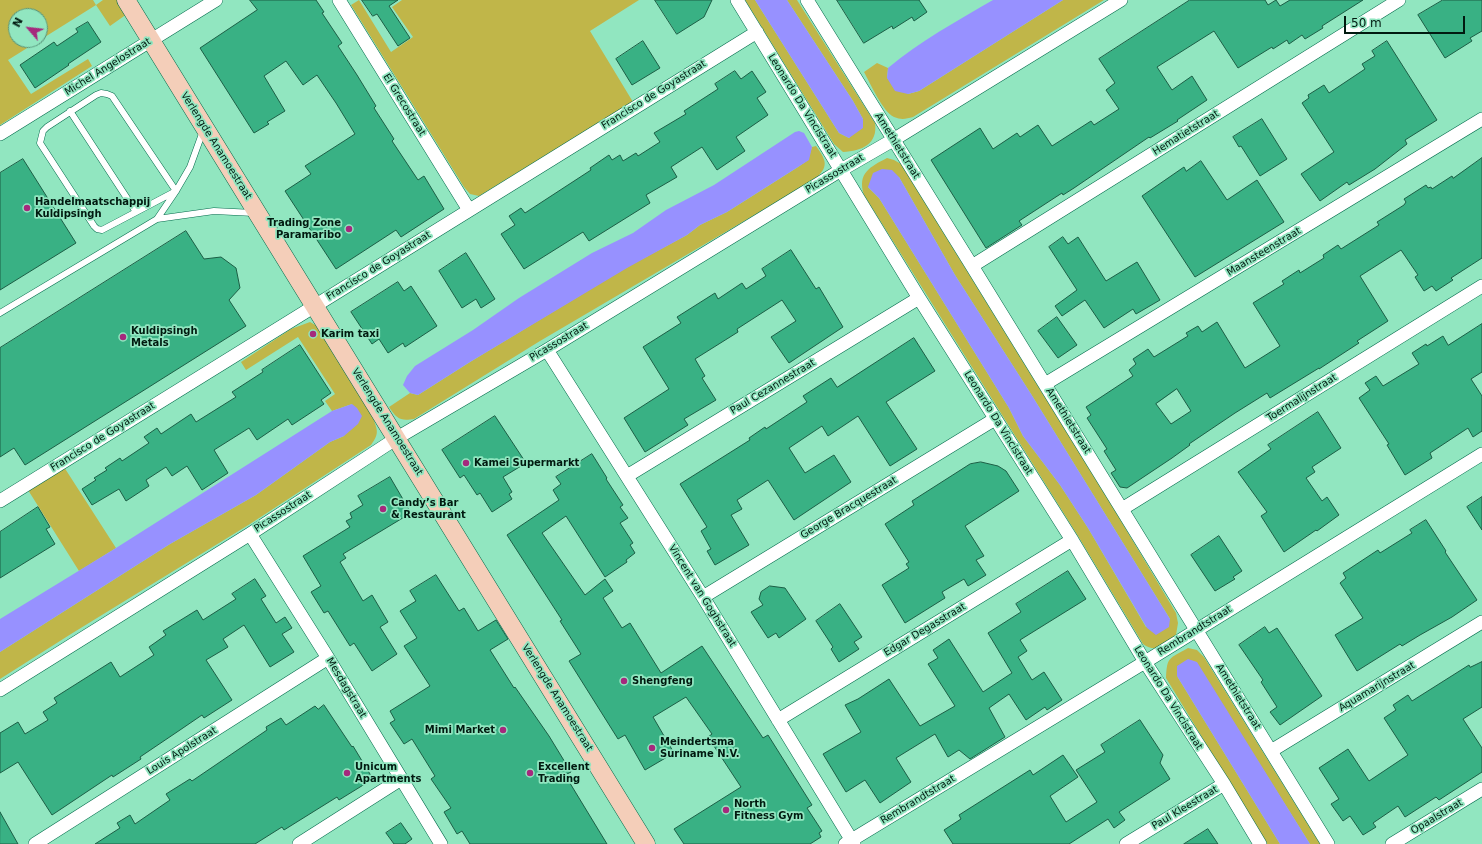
<!DOCTYPE html>
<meta charset="utf-8">
<style>
body{margin:0}
#map{position:relative;width:1482px;height:844px;overflow:hidden;background:#91e6c0;font-family:"DejaVu Sans",sans-serif}
canvas{display:block}
.north{position:absolute;left:8px;top:8px;width:40px;height:40px;box-sizing:border-box;background:#91e6c0;border:1px solid #57947a;border-radius:50%;rotate:298deg;font-size:11px;font-weight:700;line-height:16px;text-align:center;color:#011a10}
.north::after{content:'';display:block;margin:auto;width:14px;height:18px;background:#a5297d;clip-path:polygon(50% 0,100% 100%,50% 72%,0 100%)}
.scale{position:absolute;left:1344px;top:16px;width:121px;height:18px;box-sizing:border-box;border:2px solid #011a10;border-top:0;padding-left:5px;font-size:12px;line-height:14px;white-space:nowrap;color:#011a10;-webkit-text-stroke:3px #91e6c0;paint-order:stroke}
</style>
<div id="map">
<canvas width="1482" height="844"></canvas>
<div class="north">N</div>
<div class="scale">50 m</div>
</div>
<script>
const c = document.querySelector('canvas').getContext('2d');
c.lineJoin = 'round';
function fillPath(path, color) { c.fillStyle = color; c.fill(path, 'evenodd'); }
function trace(path, color, width, dash) { c.strokeStyle = color; c.lineWidth = width; c.lineCap = dash ? 'butt' : 'round'; c.setLineDash(dash || []); c.stroke(path); }
function drawText(font, color, halo, rows, align = 'center') {
  c.font = font + ' "DejaVu Sans",sans-serif'; c.lineWidth = 3.5; c.setLineDash([]); c.textBaseline = 'middle'; c.strokeStyle = halo; c.fillStyle = color; for (const [text, x, y, turn = 0] of rows) {
    c.save(); c.translate(x, y); c.rotate((+turn || 0) * Math.PI / 180); c.textAlign = isNaN(turn) ? turn : align; if (halo) c.strokeText(text, 0, 0); c.fillText(text, 0, 0); c.restore();
  }
}
const green = new Path2D(`
 M0,0H93L96,5L103,0H118L127,14L110,26L96,5L40,40V16H16V40H40L8,60L31,94L88,59L92,66L0,125Z
 M359,0L391,52L413,37L392,7L402,0H639L590,31L633,102L479,196L470,194L464,187L351,5Z
 M745,0H755L839,133L849,138L863,119L853,101L787,0H797L875,123C878,144 862,151 843,152L834,144Z
 M1063,0H1104L913,117C906,119 901,120 894,117C883,112 870,83 864,72L877,63L888,68L887,78L908,94L919,91Z
 M816,146C827,161 829,167 814,180L540,341L414,419C400,421 397,419 389,407L410,393L418,395L470,362L627,267L687,235L700,225L727,212L798,167L808,160L812,147Z
 M887,158L894,160L901,164L1115,511L1176,613L1178,623L1176,635C1165,644 1157,654 1143,644L1078,536L864,195C857,173 870,167 887,158ZM899,177L955,275L1031,394L1170,619L1146,627L1088,528L1060,485L1023,436L1009,408L879,198L868,187Z
 M310,322L317,326L373,418C378,431 379,434 371,445L250,524L71,634L0,679V652L170,544L256,495L330,442L344,436L352,404L332,411L325,401L335,394L298,337L246,370L241,362L291,329Z
 M64,467L116,548L79,571L28,490Z
 M1188,648L1197,650L1204,657L1320,844H1310L1257,760L1177,676L1280,844H1267L1166,678C1167,656 1169,659 1188,648Z`);
const water = new Path2D(`
 M755,0H787L853,101L863,119V128L849,138L839,133Z
 M993,0H1063L919,91L908,94L895,91L887,78L888,68C920,41 957,21 993,0Z
 M799,131L804,133L812,147L809,160L798,167L727,212L700,225L687,235L627,268L470,362L418,395L410,393L403,385L407,376L415,366L473,330L519,298L592,253L633,233L666,210L714,185L795,132Z
 M882,169L892,170L899,177L955,275L1031,394L1170,619L1169,627L1156,635L1147,628L1088,528L1060,485L1023,436L1009,408L879,198L868,187L873,173Z
 M352,404L357,408L362,416L358,424L344,436L330,442L256,495L170,544L0,652V619L116,548L332,411Z
 M1188,659L1197,662L1310,844H1280L1177,676V666Z`);
const building = new Path2D(`
 M250,0H316L324,12L322,13L342,43L338,46L357,75L376,106L374,108L394,139L392,141L418,180L424,176L444,209L401,237L396,230L336,269L285,191L311,174L305,166L355,134L336,103L317,75L303,85L286,61L264,76L285,111L267,122L269,124L254,133L200,48L257,10Z
 M362,0H398L389,6L410,38L398,46L377,14L373,16Z
 M655,0H712L704,17L677,34Z
 M837,0H919L927,12L914,21L912,17L893,29L892,26L864,43Z
 M1190,0H1265L1268,5L1276,0L1280,6L1290,0H1363L1322,26L1323,28L1305,39L1302,35L1289,44L1287,40L1273,49L1272,47L1238,68L1214,31L1157,67L1172,90L1192,76L1207,100L1177,120L1178,121L1150,138L1149,137L1074,188L1063,195L1062,193L1019,221L1022,225L986,248L931,160L980,128L993,149L1017,133L1020,137L1038,125L1052,146L1091,121L1094,125L1119,109L1106,90L1115,83L1099,59Z
 M1443,0H1482V31L1470,38L1472,41L1445,58L1418,15Z
 M88,22L101,42L68,64L69,65L35,88L20,65L54,42L57,46L78,32L76,29Z
 M643,41L660,68L632,85L616,59Z
 M1387,41L1437,120L1405,140L1407,144L1375,169L1349,185L1347,182L1320,201L1301,174L1334,152L1302,103L1309,98L1308,95L1324,85L1329,93L1365,69L1362,64L1375,56L1372,51Z
 M735,71L741,79L752,71L766,92L757,98L768,115L736,137L745,151L717,170L702,147L671,167L677,177L646,195L650,203L589,241L583,232L524,269L501,234L515,225L509,216L521,208L525,213L591,170L590,168L609,155L612,160L620,155L623,161L636,153L638,156L660,142L654,133L686,114L684,111L718,89L715,84Z
 M1262,119L1287,159L1260,176L1241,146L1239,147L1233,137Z
 M1482,158V258L1451,278L1453,280L1436,291L1432,286L1424,291L1415,277L1418,275L1401,250L1360,276L1388,321L1357,341L1359,343L1319,369V368L1270,398L1267,393L1235,413L1189,444L1190,445L1172,458L1127,488L1120,487L1111,473L1116,470L1104,451L1107,449L1087,418L1091,415L1086,407L1133,376L1129,370L1136,364L1133,359L1148,349L1154,357L1188,336L1186,333L1198,326L1202,332L1217,322L1245,368L1280,346L1253,303L1284,284L1282,281L1299,270L1300,273L1324,258L1323,255L1338,245L1341,249L1379,225L1377,222L1404,205L1406,202L1404,199L1426,185L1428,188L1431,187L1432,189L1452,176L1453,178ZM1177,389L1191,411L1171,424L1156,404Z
 M23,159L76,243L0,290V173Z
 M1201,161L1227,200L1257,180L1284,222L1195,277L1142,196L1184,167L1186,171Z
 M186,231L204,259L221,257L236,268L240,288L229,300L246,326L25,465L14,448L0,457V348Z
 M1063,237L1068,244L1078,237L1106,281L1137,262L1160,300L1136,314L1133,309L1104,328L1085,300L1062,316L1055,306L1077,290L1049,247Z
 M791,250L816,289L819,287L843,327L789,363L771,337L796,321L782,300L737,329L738,332L695,359L705,376L702,378L716,400L684,419L688,425L645,452L624,418L669,389L643,347L681,323L677,317L715,293L718,299L742,283L746,289L766,276L762,269Z
 M466,253L495,299L481,308L476,299L462,308L439,271Z
 M398,282L404,291L411,286L437,326L405,347L403,343L388,353L379,339L372,344L351,312Z
 M1057,317L1077,345L1058,358L1038,331Z
 M1482,324V372L1471,379L1482,396V431L1473,437L1468,428L1430,453L1432,458L1405,475L1387,445L1389,444L1359,398L1370,390L1365,383L1376,376L1383,386L1419,364L1412,353L1426,344L1427,346L1443,336L1448,345Z
 M914,338L935,371L886,402L917,449L890,466L858,416L828,436L822,426L789,448L805,473L834,455L851,482L794,520L768,480L737,500L742,509L731,515L749,545L715,565L707,551L711,549L701,531L707,527L680,484L750,440L749,438L765,427L766,429L807,402L803,396L831,378L837,387Z
 M300,345L331,393L321,400L324,404L292,425L288,419L257,440L249,428L214,450L228,473L202,490L187,466L172,476L166,467L146,480L149,486L126,501L119,489L92,505L82,489L96,480L94,478L107,470L105,468L120,458L122,461L149,443L144,437L157,428L161,434L191,414L196,422L236,397L232,392L263,372L262,370Z
 M1318,412L1341,448L1312,467L1315,472L1306,478L1322,501L1327,497L1339,515L1317,531L1316,530L1284,552L1261,516L1267,512L1238,472L1271,449L1268,445Z
 M495,416L526,463L503,477L512,492L509,494L512,499L492,512L480,493L477,495L464,475L460,478L442,450Z
 M592,454L607,478L606,479L623,505L620,507L628,518L620,523L633,543L630,545L635,553L626,560L627,562L605,577L566,516L542,533L585,595L605,579L613,591L603,598L622,628L630,623L661,673L702,646L763,738L768,735L812,805L807,808L822,831L819,833L821,837L810,844H684L674,829L741,787L708,737L712,734L686,697L653,717L674,753L645,770L625,735L618,739L569,661L581,654L560,621L562,620L507,535L559,500L553,490L561,484L556,477Z
 M981,462L998,466L1006,471L1019,491L965,526L984,556L976,560L986,575L968,586L964,579L942,592L945,598L905,623L882,585L909,568L906,564L909,562L885,524L914,505L912,501L970,464Z
 M390,477L411,513L343,554L346,558L340,562L363,601L372,595L388,622L380,627L397,654L372,671L354,643L350,646L328,611L324,613L311,592L321,586L303,556L350,527L346,521L352,518L350,513L363,505L358,496Z
 M1482,497V530L1467,507Z
 M38,507L50,527L46,529L55,544L0,578V532Z
 M1426,520L1446,551L1445,552L1477,600L1452,617L1420,635L1402,646L1400,644L1357,671L1335,635L1363,618L1340,583L1346,578L1343,573L1378,550L1380,553L1412,533L1410,530Z
 M1219,536L1242,571L1233,577L1235,579L1215,591L1191,555Z
 M1068,571L1086,599L1020,640L1027,651L1018,657L1032,680L1044,672L1062,700L1047,710L1045,707L1026,720L1009,694L989,708L1005,737L970,759L959,750L948,757L935,734L896,758L911,782L880,803L865,780L846,792L823,754L861,732L845,705L858,699L889,679L920,726L955,706L928,664L938,658L933,650L949,639L983,692L1012,673L988,633L1021,612L1016,604Z
 M436,575L459,611L464,608L478,631L496,620L508,639L490,650L514,688L515,687L549,736L571,772L565,775L607,844H470L462,831L457,834L444,812L451,808L431,779L435,776L412,739L404,744L390,723L395,720L390,711L430,686L404,646L417,638L400,611L416,601L410,591Z
 M255,579L266,596L261,599L276,623L285,617L292,628L282,634L294,652L270,667L244,625L223,639L228,647L206,660L232,700L204,718L202,715L180,730L140,757L141,759L113,777L112,775L52,815L18,762L0,773V733L18,722L25,734L48,720L43,712L57,703L54,698L111,662L120,677L154,655L149,647L166,635L163,631L197,610L203,620L236,599L232,594Z
 M770,586L785,588L806,619L779,638L776,633L768,638L751,612L763,605L759,599L761,592Z
 M840,604L862,637L854,642L859,649L839,662L831,649L833,647L816,621Z
 M1265,627L1269,633L1277,628L1322,696L1280,725L1270,712L1277,707L1261,682L1263,680L1239,645Z
 M1482,662V707L1463,719L1482,748V772L1439,800L1436,797L1405,817L1398,806L1373,823L1376,827L1363,835L1350,816L1343,821L1331,804L1339,799L1319,768L1348,749L1369,781L1408,755L1384,718L1396,710L1393,705L1408,695L1412,701L1469,665L1470,667Z
 M324,705L352,747L353,746L373,779L339,800L337,797L284,830L282,827L255,844H95L120,828L117,823L130,815L135,824L170,800L166,794L190,779L192,781L267,730L266,727L281,718L286,725L315,706L318,709Z
 M1140,720L1163,755L1160,763L1170,779L1119,812L1125,820L1114,828L1108,819L1069,844H953L944,830L961,819L959,815L1000,789L1030,770L1033,775L1063,755L1078,777L1050,796L1066,822L1097,802L1076,770L1105,752L1101,745Z
 M0,812L18,844H0Z
 M401,823L412,839L405,844H394L386,833Z
 M1208,829L1218,844H1184Z`);
const lane = new Path2D(`
 M101,93L107,94L112,96L176,191L102,230L97,229L94,226L40,143L43,131L47,127L96,95Z
 M70,111L136,212
 M157,219L176,191L190,167L203,131
 M0,313L157,219L214,211L254,213`);
const street = new Path2D(`
 M339,0L469,210
 M737,0L919,298L1072,540L1145,662L1224,784L1260,844
 M807,0L972,266L1328,844
 M0,134L216,0
 M972,266L1399,0
 M547,350L703,597L854,844
 M1045,384L1482,119
 M627,476L919,298
 M0,501L757,32
 M1122,509L1482,286
 M250,534L328,658L441,844
 M703,597L995,419
 M0,690L250,534L397,438L547,350L841,170L893,140L1121,0
 M778,720L1072,540
 M1271,751L1482,622
 M35,844L328,658
 M299,844L401,779
 M845,844L1145,662L1482,454
 M1126,844L1224,784
 M1392,844L1482,789`);
const secondary = new Path2D(`
 M126,0L646,844`);
const markers = [
 [27,208,4,"#a5297d"],
 [349,229,4,"#a5297d"],
 [313,334,4,"#a5297d"],
 [123,337,4,"#a5297d"],
 [466,463,4,"#a5297d"],
 [383,509,4,"#a5297d"],
 [624,681,4,"#a5297d"],
 [503,730,4,"#a5297d"],
 [652,748,4,"#a5297d"],
 [347,773,4,"#a5297d"],
 [530,773,4,"#a5297d"],
 [726,810,4,"#a5297d"]
];
const streetNames = [
 ["Michel Angelostraat",108,67,-32],
 ["Francisco de Goyastraat",654,95,-32],
 ["El Grecostraat",404,105,58],
 ["Leonardo Da Vincistraat",802,106,58],
 ["Hematietstraat",1186,133,-32],
 ["Verlengde Anamoestraat",216,146,58],
 ["Amethietstraat",897,146,58],
 ["Picassostraat",835,174,-31],
 ["Maansteenstraat",1264,252,-31],
 ["Francisco de Goyastraat",379,266,-32],
 ["Picassostraat",559,342,-31],
 ["Paul Cezannestraat",773,387,-31],
 ["Toermalijnstraat",1302,398,-32],
 ["Amethietstraat",1068,421,58],
 ["Verlengde Anamoestraat",387,422,58],
 ["Leonardo Da Vincistraat",998,423,58],
 ["Francisco de Goyastraat",103,437,-32],
 ["George Bracquestraat",849,508,-31],
 ["Picassostraat",283,512,-33],
 ["Vincent van Goghstraat",702,596,58],
 ["Edgar Degasstraat",925,630,-31],
 ["Rembrandtstraat",1195,631,-32],
 ["Aquamarijnstraat",1377,687,-31],
 ["Mesdagstraat",346,688,59],
 ["Amethietstraat",1238,697,58],
 ["Verlengde Anamoestraat",557,698,58],
 ["Leonardo Da Vincistraat",1168,698,58],
 ["Louis Apolstraat",182,751,-32],
 ["Rembrandtstraat",918,800,-31],
 ["Paul Kleestraat",1185,808,-31],
 ["Opaalstraat",1437,817,-31]
];
const poiNames = [
 ["Handelmaatschappij",35,202],
 ["Kuldipsingh",35,214],
 ["Trading Zone",341,223,"right"],
 ["Paramaribo",341,235,"right"],
 ["Kuldipsingh",131,331],
 ["Metals",131,343],
 ["Karim taxi",321,334],
 ["Kamei Supermarkt",474,463],
 ["Candy’s Bar",391,503],
 ["& Restaurant",391,515],
 ["Shengfeng",632,681],
 ["Mimi Market",495,730,"right"],
 ["Meindertsma",660,742],
 ["Suriname N.V.",660,754],
 ["Unicum",355,767],
 ["Apartments",355,779],
 ["Excellent",538,767],
 ["Trading",538,779],
 ["North",734,804],
 ["Fitness Gym",734,816]
];
fillPath(green, '#c0b649');
fillPath(water, '#9791ff');
fillPath(building, '#39b184');
trace(building, '#1c5e45', 1);
trace(lane, '#006a4a', 7);
trace(street, '#006a4a', 14);
trace(secondary, '#006a4a', 19);
trace(lane, '#fff', 6);
trace(street, '#fff', 13);
trace(secondary, '#f4ceb9', 18);
for (const [x, y, r, color] of markers) { const dot = new Path2D(); dot.arc(x, y, r, 0, 2 * Math.PI); c.fillStyle = color; c.fill(dot); trace(dot, '#91e6c0', 1.5); }
drawText('10px', '#011a10', '#91e6c0', streetNames);
drawText('bold 10px', '#011a10', '#91e6c0', poiNames, 'left');
</script>
